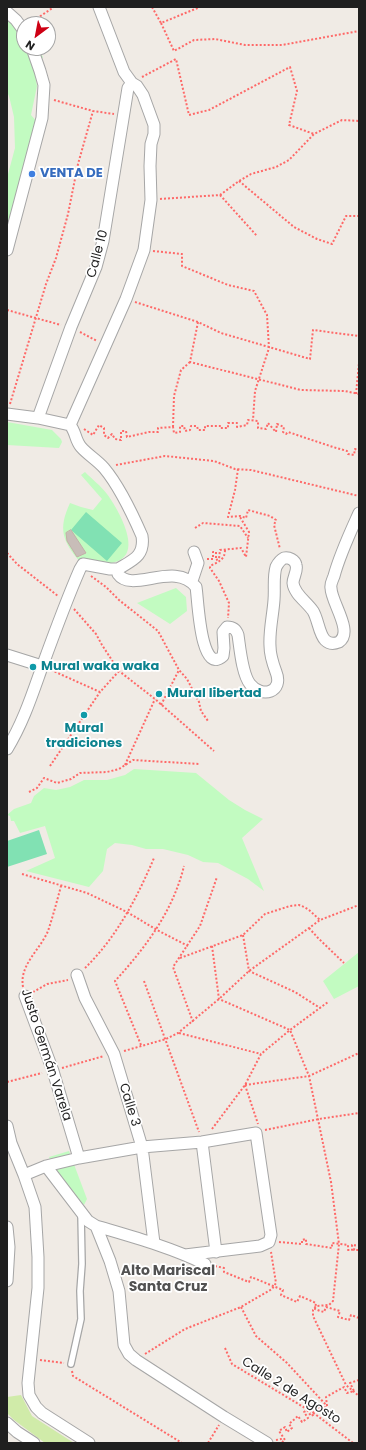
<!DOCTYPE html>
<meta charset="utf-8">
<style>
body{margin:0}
#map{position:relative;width:366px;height:1450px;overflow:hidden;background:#f0ebe5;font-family:Poppins,sans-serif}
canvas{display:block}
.frame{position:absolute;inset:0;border:8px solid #1f1f1f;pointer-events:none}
.north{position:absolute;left:16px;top:16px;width:40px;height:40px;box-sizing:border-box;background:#fff;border:1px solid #a5a5a5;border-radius:50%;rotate:212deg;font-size:11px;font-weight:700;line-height:16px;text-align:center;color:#1f1f1f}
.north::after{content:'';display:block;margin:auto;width:14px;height:18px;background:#ce0014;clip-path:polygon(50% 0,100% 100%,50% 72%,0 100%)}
</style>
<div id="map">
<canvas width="366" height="1450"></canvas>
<div class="frame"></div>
<div class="north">N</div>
</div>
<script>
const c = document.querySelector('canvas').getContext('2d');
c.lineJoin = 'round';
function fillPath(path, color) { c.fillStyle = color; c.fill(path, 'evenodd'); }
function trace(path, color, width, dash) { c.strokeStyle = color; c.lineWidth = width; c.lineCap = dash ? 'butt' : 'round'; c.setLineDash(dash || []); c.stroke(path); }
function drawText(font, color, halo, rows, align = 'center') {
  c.font = font + ' Poppins,sans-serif'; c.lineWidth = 3.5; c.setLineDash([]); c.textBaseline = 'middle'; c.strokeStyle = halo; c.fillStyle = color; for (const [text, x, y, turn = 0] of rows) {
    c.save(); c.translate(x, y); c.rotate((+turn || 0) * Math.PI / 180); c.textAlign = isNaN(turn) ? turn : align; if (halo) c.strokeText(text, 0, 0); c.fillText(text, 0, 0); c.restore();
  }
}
const grass = new Path2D(`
 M21,1395L32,1416L74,1443H45L14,1420L7,1413V1397Z`);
const park = new Path2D(`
 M7,15L24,28V48H37L43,57L34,69L37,86L31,115L39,124L7,246V178L15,148L14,117L9,96L7,92Z
 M7,422L52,430L61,439L62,442L59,448L7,445Z
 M85,472C92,479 101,486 107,494C116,506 142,549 120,560C110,566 92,563 81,563C62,541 58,529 70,503L81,507L93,510L102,499L81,475Z
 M176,588L186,597L187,611L170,624L137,603Z
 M134,769L196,773L229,800L245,810L263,819L242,838L264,891L248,879L218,863L203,862L188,855L163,849H146L132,845L115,843L107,849L103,871L89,887L26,871L55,858L45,826L20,833L14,821H11L10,816L7,815L14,809L31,803L34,796L44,788L56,790L70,787L84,780H107L125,775Z
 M359,952V986L334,999L323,981Z
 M69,1151L87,1199L84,1205L55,1171L49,1157Z`);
const pitch = new Path2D(`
 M86,512L122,543L107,561L71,530Z
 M39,830L47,854L7,867V841Z`);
const building = new Path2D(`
 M71,530L86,553L77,557L67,541L66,533Z`);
const path = new Path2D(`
 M152,7L161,23L200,7
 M30,23L54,7
 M161,23L174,51L194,40L215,39L245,45H282L359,31
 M142,77L176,59L189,115L209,110L290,67L297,91L289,125L314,134
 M54,100L93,111L114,114
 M239,181L294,227L317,239L332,244L346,216H359
 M220,195L257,236
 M160,199L220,195L239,181L251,174L276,167L289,160L314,134L342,120L359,121
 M153,251L182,254V266L228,285L254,291L267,315L269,348L255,391L253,420
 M135,302L198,322L221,333L310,359L313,330L359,336
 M7,310L61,325
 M198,322L190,362L301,390L345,391L359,394
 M80,332L97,341
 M356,394L359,363
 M10,404L46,284L56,258L68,214L78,164L93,111
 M173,427L174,396L181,370L190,362
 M84,429L93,435L99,425L104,428V435L108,438L112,434L115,439L121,440V431H126L127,437L149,432H158V428L173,427L174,433L180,432V426H184L185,431L190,430L191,426H197L198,430H205V426H220V428H228V423H237V427L247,425L248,420L258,421V428L266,429L268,423L276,432L277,424L284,427L283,432L286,434L288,432L333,447L347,451L348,454L354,455L355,449L359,451
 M116,465L165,456L214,461L235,469L251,470L359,496
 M238,469L235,490L228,517L240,516L246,518L248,510L270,516L276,520L274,525L280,549
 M195,528L203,523L240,526L248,538
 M225,550C225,560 218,562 210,566V568L219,581L229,603L228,618
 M7,553L17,564L58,596
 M207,559H213V552H216V560L219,559L220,550L241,548L246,557L249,532L240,517
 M91,576L106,587L119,600L158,631L179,670L187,679L199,702L201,711L208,721
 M74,609L96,634L102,645L119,671L155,699L214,751
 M51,670L100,692L119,671
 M161,705L179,670
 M125,765L155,699
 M50,766L100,692
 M29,792L37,788L44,778L57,783L71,779L80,773L107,772L119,769L133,760L200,764
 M22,874L87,893L127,912L157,930L188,946
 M309,928L318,938L344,963
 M243,935L249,971L295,992L320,1008
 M212,946L219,999L290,1030L309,1076L331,1182L339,1244L333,1301L329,1305L316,1306L313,1310V1316L346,1385L359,1396
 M180,958L243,935L265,914L290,906L299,905L304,907L309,910L320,920
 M85,968C116,938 137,898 154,858
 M144,981L199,1132
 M23,987C19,965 40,950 48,931C53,916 57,901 61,886
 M33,992L47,984L68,980
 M193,1022L173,967L200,926L217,877
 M179,1033L261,1054
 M141,1045L115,981C146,947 173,911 184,866
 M124,1051L166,1039L178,1033L219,999L249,971L309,928L320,920L359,905
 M62,1068L104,1056
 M7,1082L42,1073
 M245,1085L309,1076L359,1053
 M245,1085L258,1124
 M212,1129L245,1085L261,1054L290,1030L328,1002
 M265,1130L319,1119L359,1113
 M279,1242L302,1244V1240L306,1239V1244L332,1248V1243L348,1245V1250H352V1245H355L354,1250H359
 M215,1266L224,1268V1272L249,1282L251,1277L283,1290L281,1295L297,1302L300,1296L316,1303L315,1309L320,1311L324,1312L326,1307L340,1311L338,1317L349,1320L351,1315L359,1318
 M241,1307L256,1336L287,1363L327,1406
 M225,1348L232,1364L315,1414L353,1443
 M145,1354L185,1329L241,1307L272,1289L276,1283L271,1252
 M40,1360L64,1363
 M72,1371L73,1376L182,1443
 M327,1406L326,1397L344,1387L347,1393L354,1391L350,1383L359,1380
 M314,1413L309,1408L316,1403L321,1410L327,1406
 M276,1440L281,1439L282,1442L285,1440L279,1431L285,1427L287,1432L292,1428L289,1424L298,1416L302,1422L308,1418L304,1412L307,1410L311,1416L315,1414
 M208,1443L219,1425`);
const lane = new Path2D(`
 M71,1364L81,1319L80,1291L82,1264L81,1214`);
const street = new Path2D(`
 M7,12L16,20L24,31
 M7,250L42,118L44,85L40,71L32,48
 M7,414L38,418L70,425C76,432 75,440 81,447C88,455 97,460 104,468C120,487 132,513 142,536C145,556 133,560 118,569V574C132,594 175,560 196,587C198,597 200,677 223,656L224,648L223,632L227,627C233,627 236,629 238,635C240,648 242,674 250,684C262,699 284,692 276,672C273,664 270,655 270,646C269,631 273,615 274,600C275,589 273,577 276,567C278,563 280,560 284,558C289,557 295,560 296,565C298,571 293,577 293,583C294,594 307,602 313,611C318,619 319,634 325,640C329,644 334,644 339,642C354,632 331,602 331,588C330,584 333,579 334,576C340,554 350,533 359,513
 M38,418L71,327L96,267L103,241L128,88L132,83
 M70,425L126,299L144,250L151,200L150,166L151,144L154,134V125L143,95L137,86L132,83L124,72L99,7
 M192,581L198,563L194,552
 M7,655L42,666
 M7,749C23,723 32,695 42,667C54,634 66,601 80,569L83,564L110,569H118
 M77,975L85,998L114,1054L142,1147L154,1243
 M25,996L53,1071L79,1158
 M7,1126L11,1143L24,1175L35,1207L38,1257V1288L28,1383L29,1395L36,1407L42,1413L89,1443
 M202,1142L216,1252
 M46,1166L88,1221L96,1226C133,1237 170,1247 205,1264
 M24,1175L46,1166L79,1158L142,1147L202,1142L256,1133L271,1235L269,1242L260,1246L185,1255
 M96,1226L110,1261L119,1291L124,1345L129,1354L136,1360L224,1417L267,1443
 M7,1227L9,1247L7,1281
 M7,1423L17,1432L34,1443`);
const markers = [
 [32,174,4,"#3f7fe0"],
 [33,667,4,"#0f9aa8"],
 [159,694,4,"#0f9aa8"],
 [84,715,4,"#0f9aa8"]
];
const shopNames = [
 ["VENTA DE",40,174]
];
const streetNames = [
 ["Calle 10",98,254,-75],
 ["Justo Germán Varela",46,1055,72],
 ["Calle 3",129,1105,73],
 ["Calle 2 de Agosto",291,1391,32]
];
const cultureNames = [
 ["Mural waka waka",41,667],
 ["Mural libertad",167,694],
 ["Mural",84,729,"center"],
 ["tradiciones",84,744,"center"]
];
const neighbourhoodNames = [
 ["Alto Mariscal",168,1271],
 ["Santa Cruz",168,1287]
];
fillPath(grass, '#d0eba9');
fillPath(park, '#c2fbc1');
fillPath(pitch, '#81e1b3');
fillPath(building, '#c8bdb8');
trace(building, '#c2b0a7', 1);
trace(lane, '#a6a6a6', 8);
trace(street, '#a6a6a6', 13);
trace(path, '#fe6968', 2, [2, 2]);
trace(lane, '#fff', 5.5);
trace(street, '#fff', 11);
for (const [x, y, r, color] of markers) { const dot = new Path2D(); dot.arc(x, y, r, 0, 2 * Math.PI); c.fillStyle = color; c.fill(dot); trace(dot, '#fff', 1.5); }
drawText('bold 13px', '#366cbe', '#fff', shopNames, 'left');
drawText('13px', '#1f1f1f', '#fff', streetNames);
drawText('bold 13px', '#0d838f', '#fff', cultureNames, 'left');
drawText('bold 14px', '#525252', '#fff', neighbourhoodNames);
</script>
